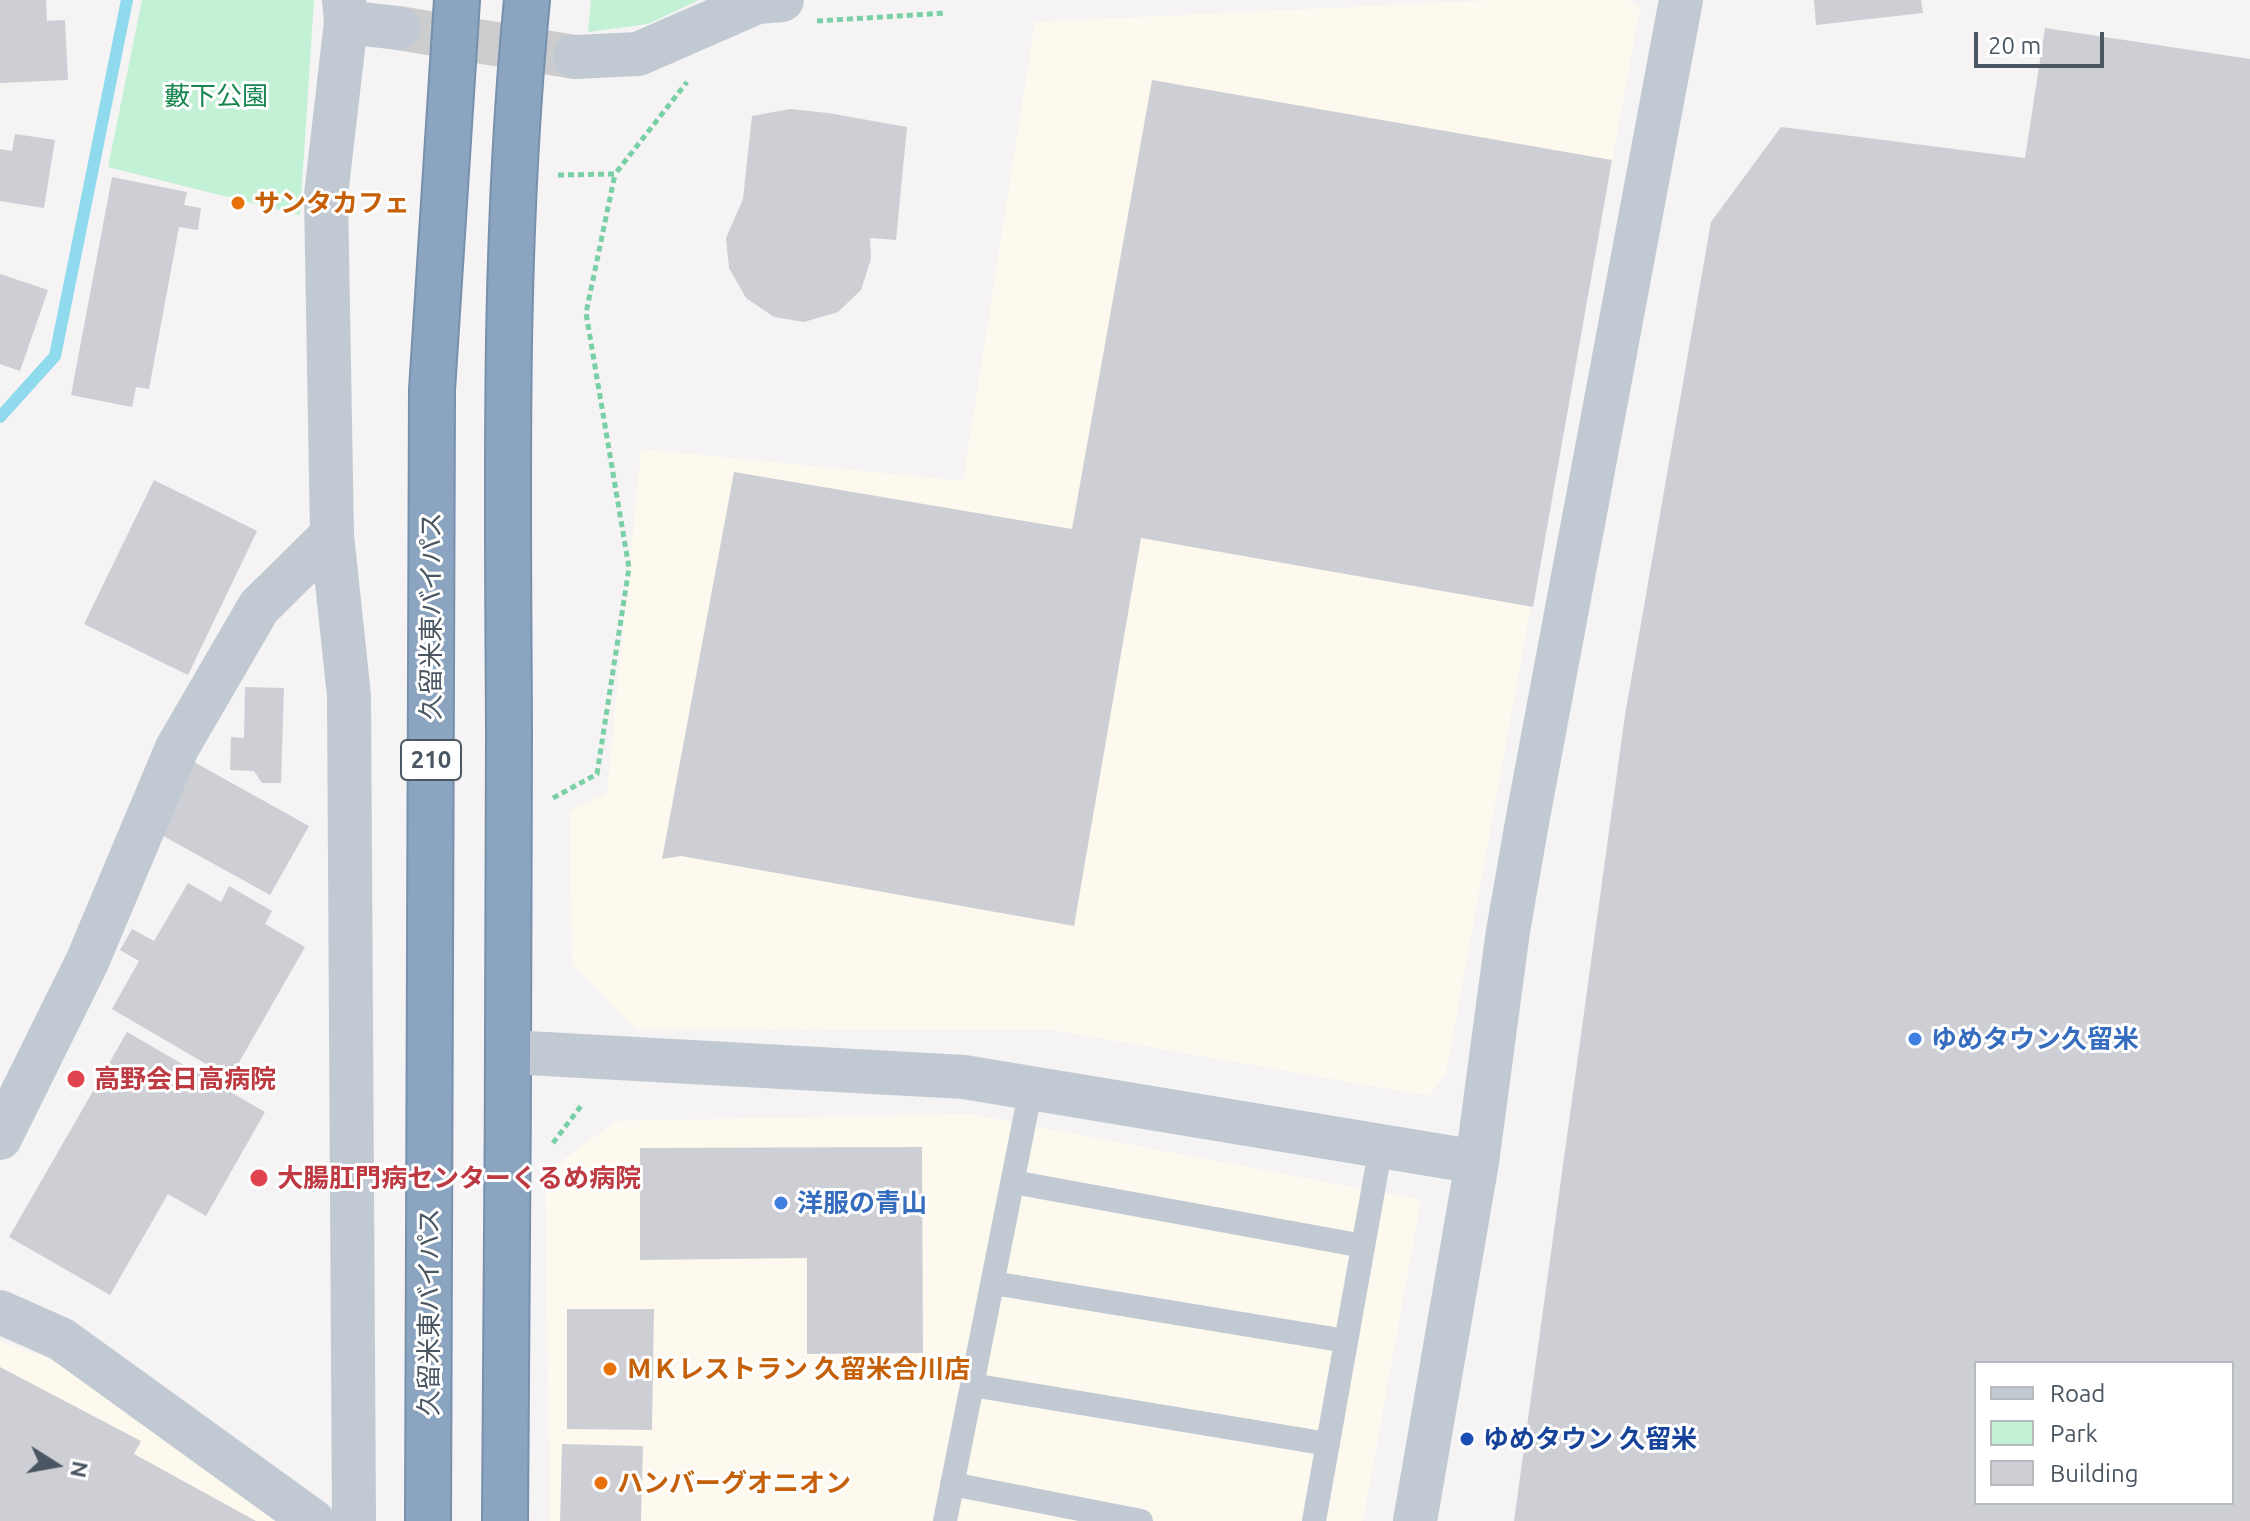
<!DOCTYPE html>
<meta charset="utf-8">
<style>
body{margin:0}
#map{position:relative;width:2250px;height:1521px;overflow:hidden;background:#f5f3f3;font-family:Ubuntu,sans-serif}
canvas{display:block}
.legend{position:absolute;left:1974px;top:1361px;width:260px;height:144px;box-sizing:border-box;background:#fff;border:2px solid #b7bbc0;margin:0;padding:10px 14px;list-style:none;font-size:24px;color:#4a5661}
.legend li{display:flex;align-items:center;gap:16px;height:40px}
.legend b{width:40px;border:2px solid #b7bbc0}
.north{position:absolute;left:16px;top:1425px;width:80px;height:80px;-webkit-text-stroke:6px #fff;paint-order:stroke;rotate:101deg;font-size:22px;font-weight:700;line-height:32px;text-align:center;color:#4a5661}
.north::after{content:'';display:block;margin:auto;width:28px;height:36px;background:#4a5661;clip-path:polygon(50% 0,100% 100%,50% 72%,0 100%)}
.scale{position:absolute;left:1974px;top:32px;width:130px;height:36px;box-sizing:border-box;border:4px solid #4a5661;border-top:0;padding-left:10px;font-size:24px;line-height:28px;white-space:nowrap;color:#4a5661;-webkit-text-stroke:6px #fff;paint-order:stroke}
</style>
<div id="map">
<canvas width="2250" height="1521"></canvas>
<ul class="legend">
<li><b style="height:10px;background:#c1cad2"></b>Road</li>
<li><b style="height:22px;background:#c3f1d5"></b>Park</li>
<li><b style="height:22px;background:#cdcfd5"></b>Building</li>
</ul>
<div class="north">N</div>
<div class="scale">20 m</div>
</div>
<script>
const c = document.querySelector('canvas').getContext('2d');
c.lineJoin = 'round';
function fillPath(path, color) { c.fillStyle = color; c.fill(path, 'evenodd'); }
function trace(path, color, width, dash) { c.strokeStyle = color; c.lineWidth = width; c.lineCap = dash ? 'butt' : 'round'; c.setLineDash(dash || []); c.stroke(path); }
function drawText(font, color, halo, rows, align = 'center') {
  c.font = font + ' Ubuntu,"Noto Sans JP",sans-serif'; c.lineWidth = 6; c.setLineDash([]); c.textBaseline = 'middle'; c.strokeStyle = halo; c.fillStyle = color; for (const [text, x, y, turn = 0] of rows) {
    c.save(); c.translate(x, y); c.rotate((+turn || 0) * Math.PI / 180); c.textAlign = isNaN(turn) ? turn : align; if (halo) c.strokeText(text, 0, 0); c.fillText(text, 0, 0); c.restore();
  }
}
const commercial = new Path2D(`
 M1496,0H1628L1640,8L1446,1074L1429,1096L1053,1030L636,1029L572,964L570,811L607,793L641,449L963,481L1035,22Z
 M970,1114L1421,1200L1363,1521H550L545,1173L616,1121Z
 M0,1341L120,1385L294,1521H0Z`);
const green = new Path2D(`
 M142,0H314L300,215L108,167Z
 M591,0H699L648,24L588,32Z`);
const stream = new Path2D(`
 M0,417L55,356L127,0`);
const building = new Path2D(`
 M0,0H46L47,21L65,20L68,80L0,83Z
 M1814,0H1921L1923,13L1816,25Z
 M2045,28L2250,59V1521H1514L1625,715L1711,222L1781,127L2025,158ZM1976,1363H2232V1503H1976Z
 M1152,80L1612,160L1533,607L1141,538L1074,926L681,856L662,859L734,472L1072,529Z
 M790,109L828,113L907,127L896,240L870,238L871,259L861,290L838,312L804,322L774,317L746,298L729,268L726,238L743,199L752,116Z
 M15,134L55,140L44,208L0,201V149L12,151Z
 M112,177L187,192L184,205L201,208L198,230L179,227L149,389L136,387L132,407L71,395Z
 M0,274L48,290L20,371L0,364Z
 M154,480L257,531L188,675L84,624Z
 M245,687L284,688L281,783H262L254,771L230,770L231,737L244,738Z
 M194,762L309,826L270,895L156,832Z
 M188,883L221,902L229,886L272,911L265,924L305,947L230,1078L112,1009L139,961L120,950L132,929L154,941Z
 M127,1032L265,1112L206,1216L168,1194L110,1295L9,1237Z
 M922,1147L923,1353L807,1354V1258L640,1260V1148Z
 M567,1309H654L652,1430L567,1429Z
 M0,1367L141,1441L134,1454L256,1521H0Z
 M562,1444L643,1446L641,1521H560Z`);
const streetTunnel = new Path2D(`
 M398,28L575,57`);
const path = new Path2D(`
 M817,21L945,13
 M558,175L615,174L687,82
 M553,798L597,774L629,568L586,313L615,174
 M553,1143L581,1106`);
const lane = new Path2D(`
 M1013,1182L1363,1246
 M993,1283L1346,1341
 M972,1385L1328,1444
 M952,1484L1141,1521
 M945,1521L1031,1088
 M1314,1521L1381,1146`);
const street = new Path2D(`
 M344,0L346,22L326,195L332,535L349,696L354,1521
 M346,22L398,28
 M575,57L638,54L757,2L782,0
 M509,1052L964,1077L1477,1162
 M0,1138L87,962L177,748L259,607L332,535
 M0,1312L61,1339L313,1521
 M1415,1521L1477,1162L1508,931L1528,817L1681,0`);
const highway = new Path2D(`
 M428,1521L432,390L457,0
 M505,1521C507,1258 509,996 509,733C508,489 503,244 527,0`);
const markers = [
 [238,203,8,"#e8710a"],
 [1915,1039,8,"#3f7fe0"],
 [76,1079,10,"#e0444e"],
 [259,1178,10,"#e0444e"],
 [781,1203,8,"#3f7fe0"],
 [610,1369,8,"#e8710a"],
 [1467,1439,8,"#1a4fb4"],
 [601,1483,8,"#e8710a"]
];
const shields = [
 [431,760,60]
];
const shieldNames = [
 ["210",431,760]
];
const parkNames = [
 ["藪下公園",216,96]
];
const foodNames = [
 ["サンタカフェ",254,203],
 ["ＭＫレストラン 久留米合川店",626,1369],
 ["ハンバーグオニオン",617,1483]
];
const streetNames = [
 ["久留米東バイパス",431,616,-90],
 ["久留米東バイパス",429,1312,-90]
];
const shopNames = [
 ["ゆめタウン久留米",1931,1039],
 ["洋服の青山",797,1203]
];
const healthNames = [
 ["高野会日高病院",94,1079],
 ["大腸肛門病センターくるめ病院",277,1178]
];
const transitNames = [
 ["ゆめタウン 久留米",1483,1439]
];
fillPath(commercial, '#fdf9ef');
fillPath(green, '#c3f1d5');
trace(stream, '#90daee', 12);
fillPath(building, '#cdcfd5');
trace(streetTunnel, '#caccce', 44, [44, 22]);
trace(highway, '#7690ad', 48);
trace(path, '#7ad0a6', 5, [6, 4]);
trace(lane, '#c1cad2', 24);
trace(street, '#c1cad2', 44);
trace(highway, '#8ba5c1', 44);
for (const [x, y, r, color] of markers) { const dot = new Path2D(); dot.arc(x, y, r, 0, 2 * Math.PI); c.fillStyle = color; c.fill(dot); trace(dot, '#fff', 3); }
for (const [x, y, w] of shields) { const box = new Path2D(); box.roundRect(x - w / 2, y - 20, w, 40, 6); c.fillStyle = '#fff'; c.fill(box); trace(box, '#4a5661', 2); }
drawText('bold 24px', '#4a5661', null, shieldNames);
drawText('26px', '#17864f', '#fff', parkNames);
drawText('bold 26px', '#c56008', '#fff', foodNames, 'left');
drawText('26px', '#4a5661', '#fff', streetNames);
drawText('bold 26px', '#366cbe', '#fff', shopNames, 'left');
drawText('bold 26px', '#be3a42', '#fff', healthNames, 'left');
drawText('bold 26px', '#164399', '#fff', transitNames, 'left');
</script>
